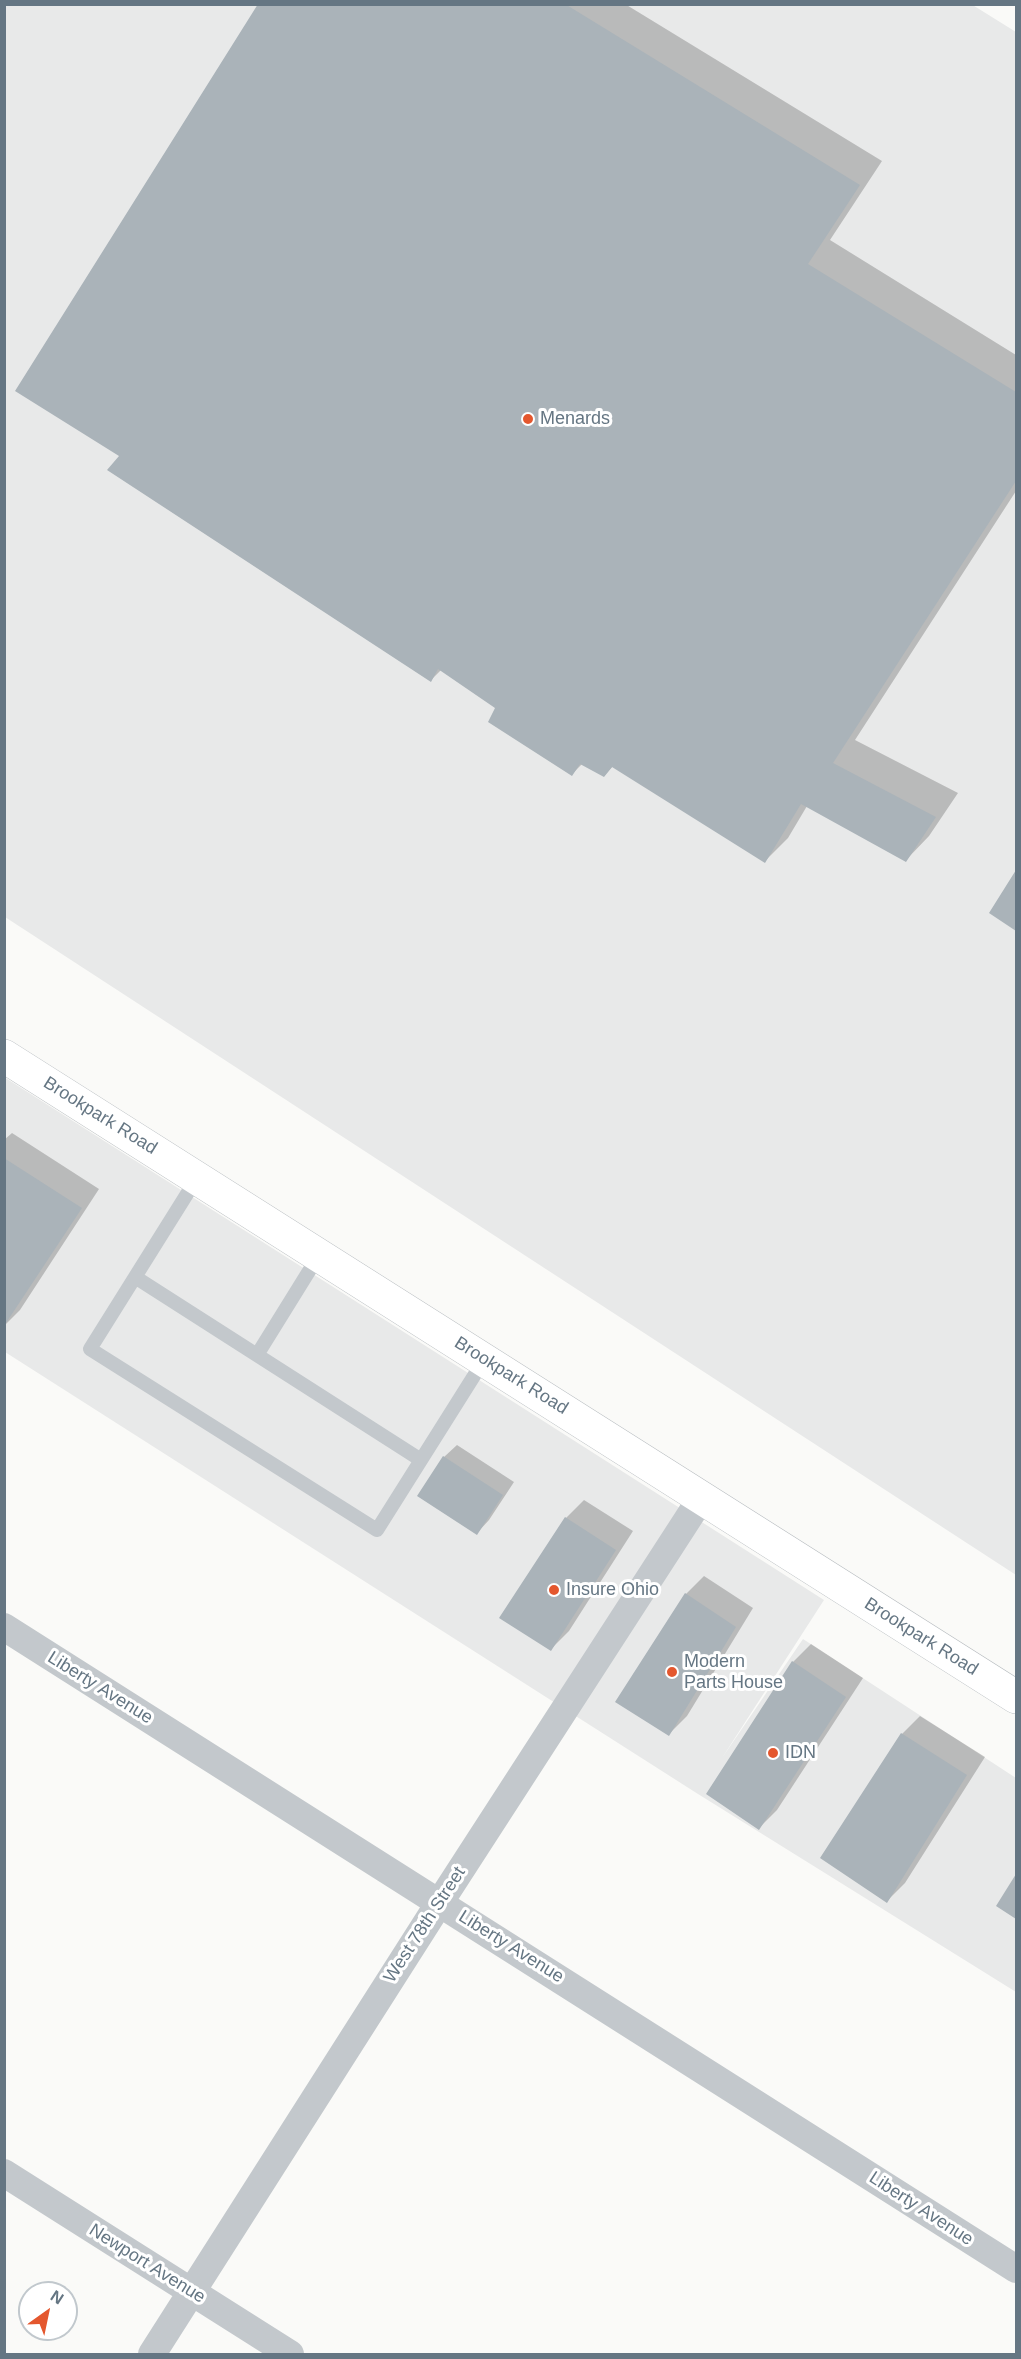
<!DOCTYPE html>
<style>
body{margin:0}
#map{position:relative;width:1021px;height:2359px;overflow:hidden;background:#fafaf8;font-family:Helvetica,sans-serif}
canvas{display:block}
.frame{position:absolute;inset:0;border:6px solid #657683;pointer-events:none}
.north{position:absolute;left:18px;top:2281px;width:60px;height:60px;box-sizing:border-box;background:#fff;border:2px solid #c1c8cd;border-radius:50%;rotate:33deg;font-size:16px;font-weight:700;line-height:24px;text-align:center;color:#657683}
.north::after{content:'';display:block;margin:auto;width:21px;height:27px;background:#e4572e;clip-path:polygon(50% 0,100% 100%,50% 72%,0 100%)}
</style>
<div id="map">
<canvas width="1021" height="2359"></canvas>
<div class="frame"></div>
<div class="north">N</div>
</div>
<script>
const c = document.querySelector('canvas').getContext('2d');
c.lineJoin = 'round';
function fillPath(path, color) { c.fillStyle = color; c.fill(path, 'evenodd'); }
function trace(path, color, width, dash) { c.strokeStyle = color; c.lineWidth = width; c.lineCap = dash ? 'butt' : 'round'; c.setLineDash(dash || []); c.stroke(path); }
function drawText(font, color, halo, rows, align = 'center') {
  c.font = font + ' Helvetica,sans-serif'; c.lineWidth = 6; c.setLineDash([]); c.textBaseline = 'middle'; c.strokeStyle = halo; c.fillStyle = color; for (const [text, x, y, turn = 0] of rows) {
    c.save(); c.translate(x, y); c.rotate((+turn || 0) * Math.PI / 180); c.textAlign = isNaN(turn) ? turn : align; if (halo) c.strokeText(text, 0, 0); c.fillText(text, 0, 0); c.restore();
  }
}
const built = new Path2D(`
 M971,4L1016,32V1575L5,917L4,5Z
 M4,1077L824,1600L722,1758L803,1639L1016,1778V1992L698,1794L5,1352Z`);
const shadow = new Path2D(`
 M260,4H625L882,161L830,240L1016,355V491L855,740L958,793L929,836L906,860L807,806L788,838L765,861L613,766L604,776L583,763L572,774L497,708L442,669L431,680L121,455Z
 M1016,873V929L991,913Z
 M12,1133L99,1189L20,1310L4,1326V1140Z
 M457,1445L514,1482L489,1520L477,1533L444,1457Z
 M584,1500L633,1531L569,1631L551,1649L566,1518Z
 M704,1576L753,1608L687,1716L669,1734L686,1594Z
 M811,1644L863,1678L777,1810L759,1828L793,1662Z
 M920,1716L985,1757L905,1883L887,1901L902,1734Z
 M1016,1877V1917L998,1905Z`);
const building = new Path2D(`
 M258,4H565L860,185L808,264L1016,392V481L833,763L936,817L906,862L801,804L765,863L612,767L604,777L580,764L572,776L488,722L495,708L438,669L431,682L107,470L119,456L15,391Z
 M1016,870V931L989,913Z
 M4,1158L82,1208L4,1326Z
 M443,1456L503,1495L477,1535L417,1496Z
 M565,1517L616,1550L551,1651L499,1618Z
 M685,1593L736,1627L669,1736L615,1702Z
 M792,1661L846,1697L759,1830L706,1794Z
 M901,1733L967,1775L887,1903L820,1858Z
 M1016,1874V1919L996,1906Z`);
const lane = new Path2D(`
 M197,1178L90,1349L377,1530L484,1360
 M135,1277L421,1460
 M257,1355L319,1255`);
const street = new Path2D(`
 M4,1627L1016,2269
 M4,2173L290,2354
 M152,2354L440,1902L702,1497`);
const primary = new Path2D(`
 M4,1056L1016,1697`);
const markers = [
 [528,419,6,"#e4572e"],
 [554,1590,6,"#e4572e"],
 [672,1672,6,"#e4572e"],
 [773,1753,6,"#e4572e"]
];
const poiNames = [
 ["Menards",540,419],
 ["Insure Ohio",566,1590],
 ["Modern",684,1662],
 ["Parts House",684,1683],
 ["IDN",785,1753]
];
const streetNames = [
 ["Brookpark Road",100,1116,32],
 ["Brookpark Road",511,1376,32],
 ["Brookpark Road",921,1637,32],
 ["Liberty Avenue",100,1688,32],
 ["West 78th Street",425,1925,-57],
 ["Liberty Avenue",511,1947,32],
 ["Liberty Avenue",921,2209,33],
 ["Newport Avenue",147,2264,32]
];
fillPath(built, '#e8e9e9');
fillPath(shadow, '#0003');
fillPath(building, '#aab3b9');
trace(primary, '#b5babe', 34);
trace(lane, '#c3c8cc', 14);
trace(street, '#c3c8cc', 28);
trace(primary, '#fff', 33);
for (const [x, y, r, color] of markers) { const dot = new Path2D(); dot.arc(x, y, r, 0, 2 * Math.PI); c.fillStyle = color; c.fill(dot); trace(dot, '#fff', 2); }
drawText('18px', '#657683', '#fff', poiNames, 'left');
drawText('18px', '#657683', '#fff', streetNames);
</script>
